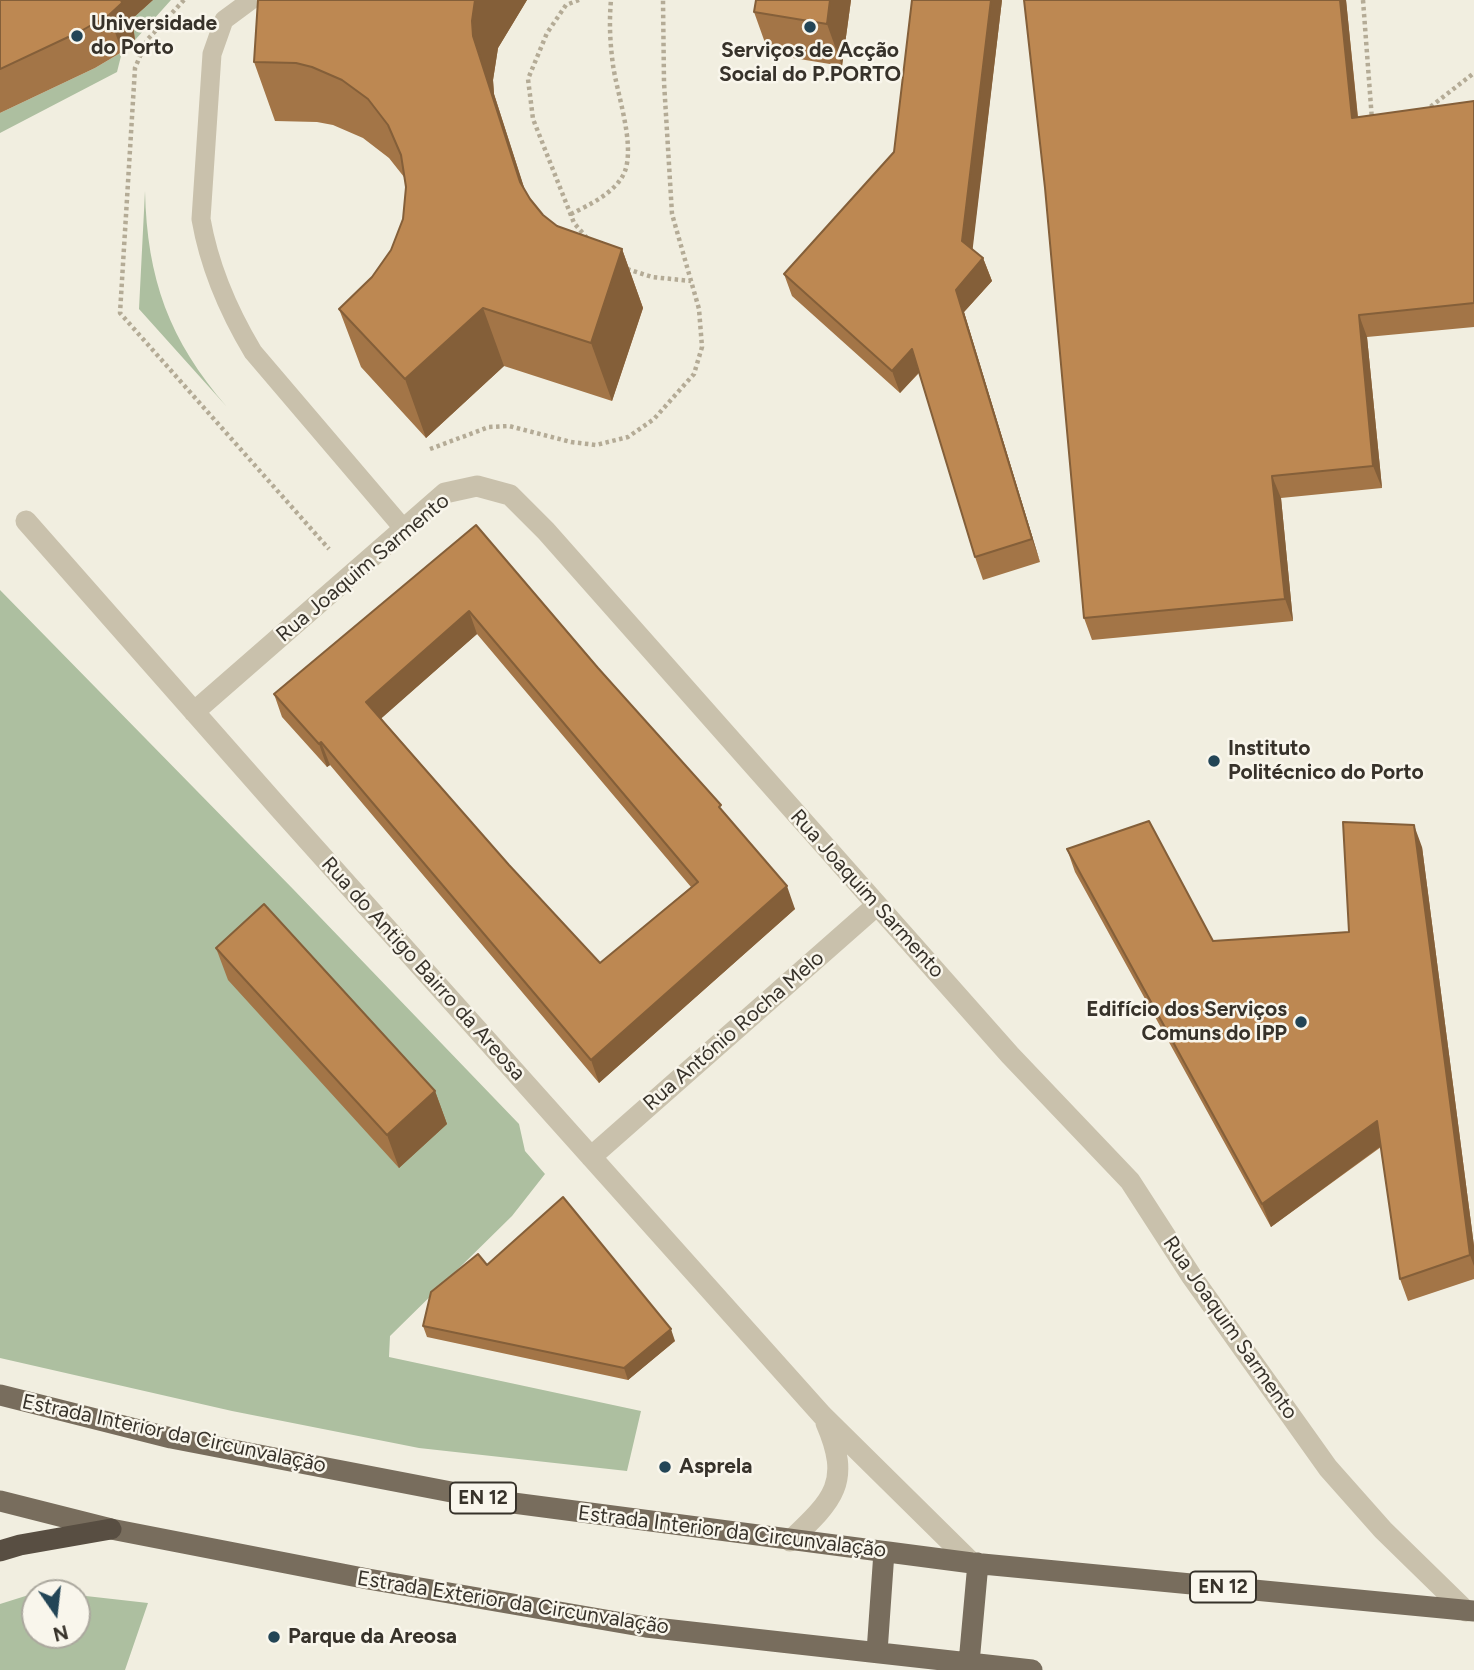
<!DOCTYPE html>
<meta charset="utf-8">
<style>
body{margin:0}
#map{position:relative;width:1474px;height:1670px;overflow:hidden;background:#f1eee0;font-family:Figtree,sans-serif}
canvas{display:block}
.north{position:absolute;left:21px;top:1579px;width:70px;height:70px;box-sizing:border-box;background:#f9f6ec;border:2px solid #aba89e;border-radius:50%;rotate:166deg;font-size:19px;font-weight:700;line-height:28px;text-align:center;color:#37322a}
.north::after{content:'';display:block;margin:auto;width:24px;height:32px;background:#234556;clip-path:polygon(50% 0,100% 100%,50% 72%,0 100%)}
</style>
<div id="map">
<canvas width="1474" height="1670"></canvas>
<div class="north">N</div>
</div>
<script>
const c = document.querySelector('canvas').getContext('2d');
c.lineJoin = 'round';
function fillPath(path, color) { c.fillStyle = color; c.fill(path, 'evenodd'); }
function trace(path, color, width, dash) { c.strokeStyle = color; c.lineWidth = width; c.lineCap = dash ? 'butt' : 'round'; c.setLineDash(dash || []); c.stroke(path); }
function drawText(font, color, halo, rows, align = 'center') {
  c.font = font + ' Figtree,sans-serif'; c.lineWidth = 5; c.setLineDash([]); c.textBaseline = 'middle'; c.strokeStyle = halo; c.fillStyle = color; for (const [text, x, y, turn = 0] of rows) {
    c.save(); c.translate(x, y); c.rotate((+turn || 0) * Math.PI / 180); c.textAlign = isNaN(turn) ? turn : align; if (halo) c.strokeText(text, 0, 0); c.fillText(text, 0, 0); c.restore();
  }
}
const green = new Path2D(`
 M153,0H171L135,40L132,19Z
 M122,52L117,72L0,133V113L95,68Z
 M145,191C147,279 169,340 227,407L139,309Z
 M0,590L293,889L519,1124L525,1151L545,1174L512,1216L390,1336L389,1357L641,1411L627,1471L419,1448L232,1411L0,1358Z
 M35,1593V1635H77V1595L148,1603L125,1670H0V1604Z`);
const path = new Path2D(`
 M184,0L147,40L135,68L120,313L329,549
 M579,0L566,5L547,33L528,79L533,119L574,223L587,238
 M1363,0L1372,120
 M1425,111L1474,73
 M571,214C589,205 617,192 625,171C635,143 617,94 613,65C610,43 609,22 611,0
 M627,269L652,277L691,281
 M430,449L489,427L509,426L571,442L596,445L628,437L654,419L694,374L702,347L699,309L672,214L664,82L663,0`);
const lane = new Path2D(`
 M251,0L224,20L212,54L201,219C209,265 229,312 253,352L403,528`);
const street = new Path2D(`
 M26,521L279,808L822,1415L972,1563
 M194,712L445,493L477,486L510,495L546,531L1010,1055L1130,1181L1192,1277L1328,1468L1383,1530L1466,1611
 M591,1157L877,905
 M790,1541C833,1500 852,1483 826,1423`);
const primary = new Path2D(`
 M0,1395L171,1438L498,1501L972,1563L1474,1611
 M0,1501L111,1529L368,1579L646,1627L1032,1670
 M877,1652L884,1552
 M969,1663L978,1563`);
const highway = new Path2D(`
 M0,1551L20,1545L111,1529`);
const wall = new Path2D(`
 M0,0H153L132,19V18L135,40L122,52L95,68L0,113Z
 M258,0H527L498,48L493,80L494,94L525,191L530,199L543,215L557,226L622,249L643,308L612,401L504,366L426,438L361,367L339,309L372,277L391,250L403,219L406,187L404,177L389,158L363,138L333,125L317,122L275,121L254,62Z
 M851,0L842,66L769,54L754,12Z
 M1002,0L972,249L983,258L992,281L964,312L1040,562L983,580L975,557L919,373L900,393L792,296L784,274L894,152Z
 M1024,0H1346L1358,117L1474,101V327L1367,337L1382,488L1281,498L1293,621L1092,640L1084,618L1045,188Z
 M476,525L724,814L795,909L599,1083L330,765L327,767L282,717L274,694ZM477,634L691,887L600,963L509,865L381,718Z
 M1422,847L1474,1246V1279L1408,1301L1400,1279L1381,1147L1271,1227L1075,872L1067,849L1213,941L1349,932Z
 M216,948L435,1091L447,1124L399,1168L228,980Z
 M487,1265L675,1341L628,1380L427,1337L423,1326Z`);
const shadedWall = new Path2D(`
 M121,0H153L132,19V18L135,40L122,52L109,15Z
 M475,0H527L498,48L493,80L494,94L541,240L520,182L473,36L472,21Z
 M830,0H851L842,66L827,24Z
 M991,0H1002L971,263L962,241Z
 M1340,0H1346L1360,140L1352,118Z
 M622,249L643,308L612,401L591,343Z
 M983,258L992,281L964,312L1040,562L1032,539L956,290Z
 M483,308L504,366L426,438L405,379Z
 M1359,315L1367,337L1382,488L1373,466Z
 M912,349L920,371L900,393L892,371Z
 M1272,476L1281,498L1293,621L1285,599Z
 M469,611L477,634L375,724L366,702Z
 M321,742L330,765L327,767L319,744Z
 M1414,825L1422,847L1474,1246V1266L1470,1255Z
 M787,886L795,909L599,1083L591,1060Z
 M435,1091L447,1124L399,1168L387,1135Z
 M1377,1121L1385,1143L1271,1227L1262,1204Z
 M671,1329L675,1341L628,1380L624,1368Z`);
const building = new Path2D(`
 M0,0H121L122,3L109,15L81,31L0,69Z
 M258,0H475L472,21L473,36L520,182L530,199L543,215L557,226L622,249L591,343L483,308L405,379L339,309L372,277L391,250L403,219L406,187L401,155L388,125L368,99L342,80L312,67L296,63L254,62Z
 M756,0H830L827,24L754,12Z
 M912,0H991L962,241L983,258L956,290L1032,539L975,557L912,349L892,371L784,274L894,152Z
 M1024,0H1340L1352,118L1474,101V303L1359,315L1373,466L1272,476L1285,599L1084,618L1045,188Z
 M476,525L598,668L721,805L719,807L787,886L591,1060L321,742L319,744L274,694ZM469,611L698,882L600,963L509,865L366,702Z
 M1149,821L1213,941L1349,932L1343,822L1414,825L1470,1255L1400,1279L1377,1121L1262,1204L1067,849Z
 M264,904L435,1091L387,1135L216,948Z
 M563,1197L671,1329L624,1368L423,1326L431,1292L478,1254L487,1265Z`);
const markers = [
 [810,27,7,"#234556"],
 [77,36,7,"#234556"],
 [1214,761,7,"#234556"],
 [1301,1022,7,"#234556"],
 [665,1467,7,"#234556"],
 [274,1637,7,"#234556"]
];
const shields = [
 [483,1498,66],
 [1223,1587,66]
];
const shieldNames = [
 ["EN 12",483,1498],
 ["EN 12",1223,1587]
];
const poiNames = [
 ["Universidade",91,24],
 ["do Porto",91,48],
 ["Serviços de Acção",810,51,"center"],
 ["Social do P.PORTO",810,75,"center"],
 ["Instituto",1228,749],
 ["Politécnico do Porto",1228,773],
 ["Edifício dos Serviços",1287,1010,"right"],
 ["Comuns do IPP",1287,1034,"right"],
 ["Asprela",679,1467],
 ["Parque da Areosa",288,1637]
];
const streetNames = [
 ["Rua Joaquim Sarmento",363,568,-40],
 ["Rua Joaquim Sarmento",867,894,48],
 ["Rua do Antigo Bairro da Areosa",423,969,48],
 ["Rua António Rocha Melo",734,1031,-41],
 ["Rua Joaquim Sarmento",1230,1328,55],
 ["Estrada Interior da Circunvalação",174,1434,12],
 ["Estrada Interior da Circunvalação",732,1532,7],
 ["Estrada Exterior da Circunvalação",513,1603,9]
];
fillPath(green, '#adbfa0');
trace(path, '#b4ab96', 4.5, [3.5, 3.5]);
trace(lane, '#c9c1ac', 19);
trace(street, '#c9c1ac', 21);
trace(primary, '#786d5d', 21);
trace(highway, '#584e42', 21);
fillPath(wall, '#a37547');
fillPath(shadedWall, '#845f39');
fillPath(building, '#bd8852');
trace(building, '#845f39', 2);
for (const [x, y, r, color] of markers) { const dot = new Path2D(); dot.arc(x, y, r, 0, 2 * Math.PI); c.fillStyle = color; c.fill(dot); trace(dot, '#f9f6ec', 2.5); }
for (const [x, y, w] of shields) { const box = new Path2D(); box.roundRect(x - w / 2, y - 15.5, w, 31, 5); c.fillStyle = '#f9f6ec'; c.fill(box); trace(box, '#37322a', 2); }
drawText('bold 19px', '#37322a', null, shieldNames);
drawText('bold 21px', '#37322a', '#f9f6ec', poiNames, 'left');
drawText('21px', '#37322a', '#f9f6ec', streetNames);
</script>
